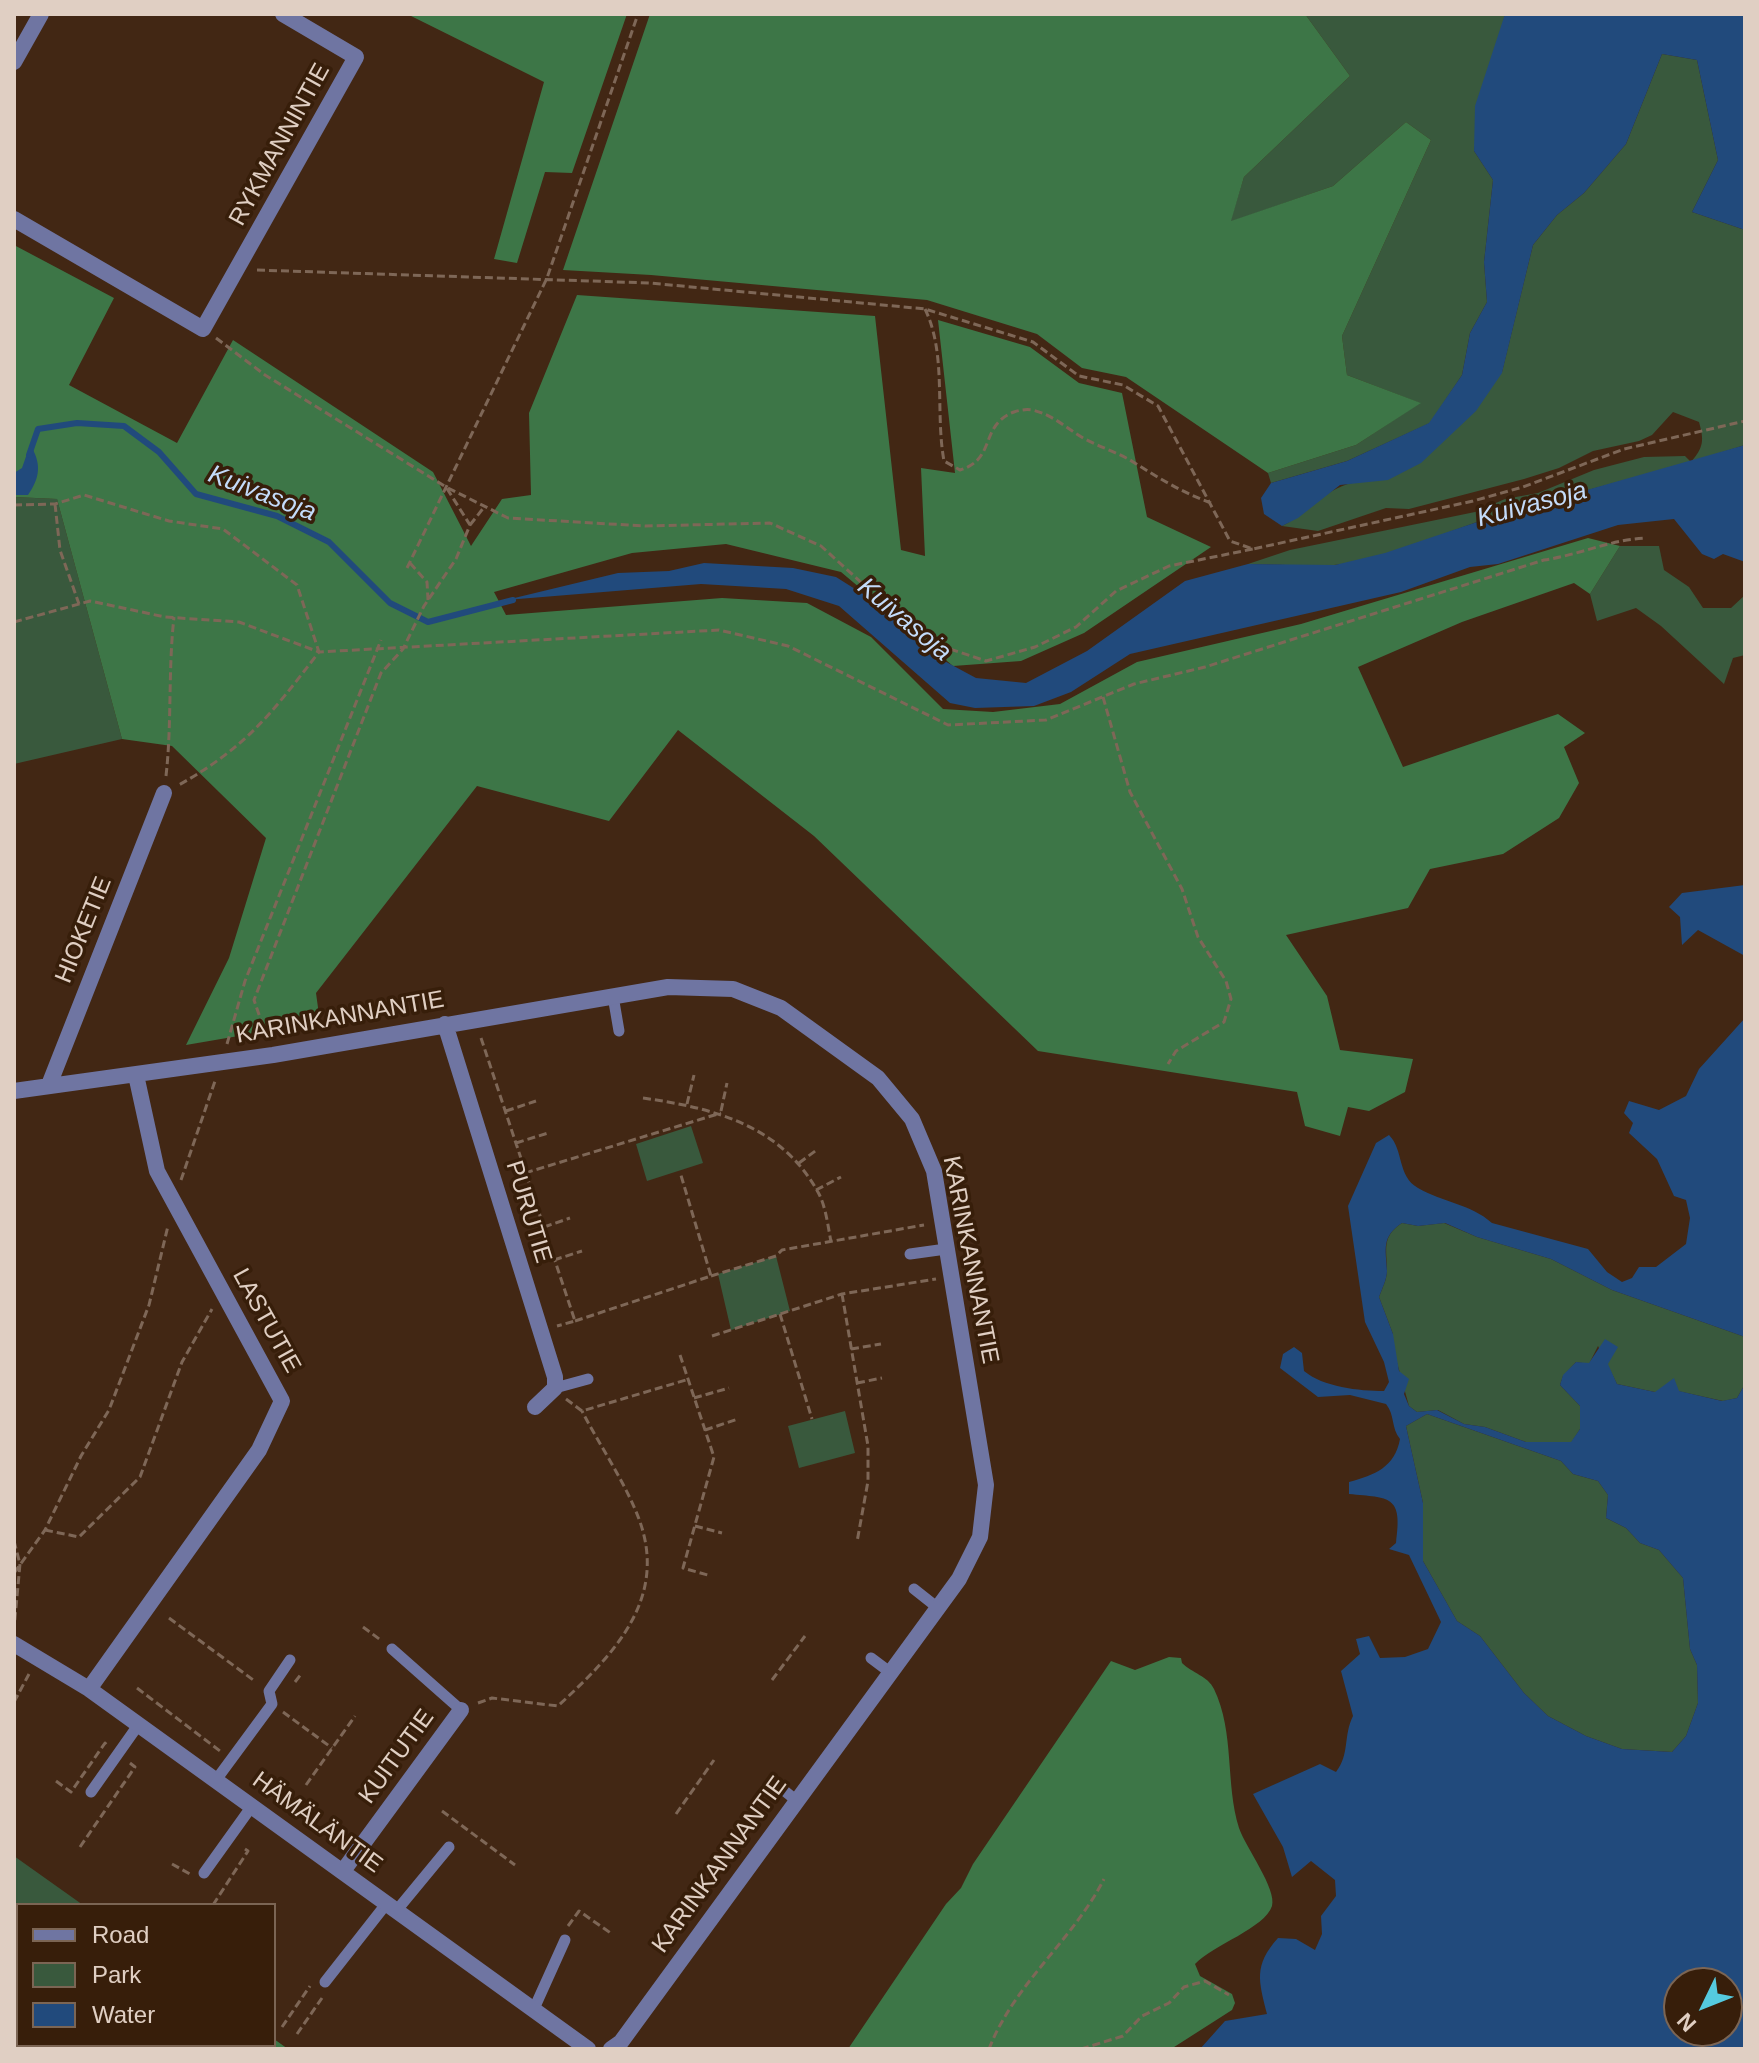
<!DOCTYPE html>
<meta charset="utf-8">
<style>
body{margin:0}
#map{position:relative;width:1759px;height:2063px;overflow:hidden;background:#422714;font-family:Helvetica,sans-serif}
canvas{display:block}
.frame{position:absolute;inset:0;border:16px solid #e0cfc3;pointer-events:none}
.legend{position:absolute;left:16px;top:1903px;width:260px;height:144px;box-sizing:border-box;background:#371e0a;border:2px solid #7b6554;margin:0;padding:10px 14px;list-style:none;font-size:24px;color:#e0cfc3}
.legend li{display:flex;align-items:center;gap:16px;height:40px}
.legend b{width:40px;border:2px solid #7b6554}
.north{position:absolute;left:1663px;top:1967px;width:80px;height:80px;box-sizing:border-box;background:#371e0a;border:2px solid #7b6554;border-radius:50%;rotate:227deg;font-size:22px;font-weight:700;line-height:32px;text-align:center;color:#e0cfc3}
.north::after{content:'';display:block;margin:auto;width:28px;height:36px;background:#55cadf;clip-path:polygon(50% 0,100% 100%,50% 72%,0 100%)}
</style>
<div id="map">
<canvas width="1759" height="2063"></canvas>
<div class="frame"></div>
<ul class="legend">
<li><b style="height:10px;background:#6f75a2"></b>Road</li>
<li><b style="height:22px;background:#39593d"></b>Park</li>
<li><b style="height:22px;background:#214a7c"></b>Water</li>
</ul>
<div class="north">N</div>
</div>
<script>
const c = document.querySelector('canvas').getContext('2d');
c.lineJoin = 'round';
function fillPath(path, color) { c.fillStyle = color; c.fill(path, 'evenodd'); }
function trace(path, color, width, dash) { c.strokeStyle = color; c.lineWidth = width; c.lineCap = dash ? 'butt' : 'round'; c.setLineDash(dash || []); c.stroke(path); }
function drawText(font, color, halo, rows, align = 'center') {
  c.font = font + ' Helvetica,sans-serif'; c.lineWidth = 7; c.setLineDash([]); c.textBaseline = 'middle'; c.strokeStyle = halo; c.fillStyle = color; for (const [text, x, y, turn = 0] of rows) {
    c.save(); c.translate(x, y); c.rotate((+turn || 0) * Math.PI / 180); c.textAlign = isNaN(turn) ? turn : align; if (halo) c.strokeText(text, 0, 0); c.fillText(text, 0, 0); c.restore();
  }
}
const green = new Path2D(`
 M1305,14H1505L1474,151L1493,180L1484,262L1487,302L1470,333L1462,375L1430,423L1347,461L1271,483L1268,473L1356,445L1420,403L1347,375L1342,336L1431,140L1406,122L1333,186L1230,222L1244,177L1350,76Z
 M1662,54L1697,60L1718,160L1692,212L1745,230V445C1662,472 1576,492 1492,517C1441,533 1388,560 1334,565C1306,567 1276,564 1248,564L1290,550L1475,512L1505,499L1538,493L1594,470L1644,457L1685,456L1691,462C1704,447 1704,440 1699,422L1673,412L1652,435L1639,441L1593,451L1559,468L1524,479L1409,509L1386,508L1318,531L1282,526C1309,513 1327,486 1357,482L1502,372L1533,245L1557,215L1584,193L1626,144Z
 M14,497L57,499L122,739L14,764Z
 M1620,546H1659L1664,570L1689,587L1703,608H1731L1745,595V655L1733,658L1724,684L1661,626L1636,608L1597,621L1590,594Z
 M691,1126L703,1163L647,1181L636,1144Z
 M1402,1223L1418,1226L1444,1223L1477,1237L1551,1259L1612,1290L1745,1337V1384L1737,1398L1723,1401L1678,1391L1655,1392L1617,1384L1598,1346L1589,1364L1576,1362L1563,1376L1560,1385L1580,1406V1429L1571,1443L1526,1442L1485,1427L1464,1424L1438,1410L1417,1412L1409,1406L1393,1348V1334L1379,1297C1382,1289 1387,1279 1387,1271C1387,1249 1381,1237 1402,1223Z
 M776,1256L790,1311L731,1330L718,1274Z
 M845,1411L855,1453L799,1468L788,1426Z
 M1427,1414L1561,1461L1573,1474L1598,1481L1608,1495L1606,1518L1626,1528L1640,1543L1659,1550L1683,1578L1690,1649L1697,1665L1698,1703L1686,1736L1672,1752L1622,1749L1586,1736L1548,1716L1524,1693L1480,1636L1457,1621L1423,1561V1503L1406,1426Z
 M14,1856L83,1905H18V2045H151V2049H14Z`);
const forest = new Path2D(`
 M407,14H627L572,173L545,172L517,263L494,259L544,82Z
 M650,14H1305L1350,76L1244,177L1231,221L1333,186L1406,122L1431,140L1342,336L1347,375L1421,403L1356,445L1268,473L1126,377L1082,368L1037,334L927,300L651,275L563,270Z
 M14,245L114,298L69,385L177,443L233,340L433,472L471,546L502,499L531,495L529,413L577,295L875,316L901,550L925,556L921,468L955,473L938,320L1030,347L1079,383L1122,393L1147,517L1211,547L1084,633L1021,661L953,666L841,572L726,544L632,553L494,592L506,615L722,598L807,603L871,637L943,709L993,712L1060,704L1137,662L1301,624L1588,538L1620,546L1590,594L1574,583L1462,622L1358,667L1403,767L1558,714L1585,733L1564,747L1579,783L1559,818L1503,854L1430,869L1408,908L1286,935L1327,996L1340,1050L1413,1059L1405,1092L1369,1111L1348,1107L1340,1136L1305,1126L1297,1092L1038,1051L814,836L678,730L609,821L477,786L316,993L320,1022L186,1045L229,958L266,838L172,746L122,739L57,499L14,497Z
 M1169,1657L1181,1658L1182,1663C1192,1673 1208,1676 1214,1689C1235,1733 1225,1783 1239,1828C1246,1848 1277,1889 1272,1906C1265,1928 1213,1945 1195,1964L1200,1976L1232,1994L1235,2003L1232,2010L1171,2049H848L946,1904L961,1888L973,1864L1111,1661L1135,1670Z
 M274,2039L288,2049H152L151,2045H274Z`);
const water = new Path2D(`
 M1505,14H1745V230L1692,212L1718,160L1697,60L1662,54L1626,144L1584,193L1557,215L1533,245L1502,373L1476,411L1421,463L1388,480L1340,485L1298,518L1282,526L1264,514L1261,498L1271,483L1347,461L1429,423L1462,375L1470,333L1487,302L1484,262L1493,180L1474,151L1475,106Z
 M30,445C42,463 40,478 28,495H14V473L22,468Z
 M1745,445V562L1723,554L1714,559L1702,554L1674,519L1618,525L1498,564L1470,567L1401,592L1130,654L1071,692L1034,706L975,708L950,703L839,606L786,589L701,584L506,600L618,573L669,571L704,563L793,568L836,577L863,594L937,657L976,678L1026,683L1087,651L1185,581L1248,564L1335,565L1385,553L1492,517Z
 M1745,885V956L1698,930L1682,945L1680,917L1669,907L1682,893Z
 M1745,1018V1337L1612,1290L1551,1259L1477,1237L1445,1223L1418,1226L1402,1223C1381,1237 1386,1249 1387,1271C1387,1279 1382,1289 1379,1297L1393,1334L1399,1371L1409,1379L1404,1394L1409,1406L1417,1412L1437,1410L1464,1424L1485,1427L1526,1442H1571L1580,1429V1406L1560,1385L1563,1375L1576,1362L1589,1363L1605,1339L1618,1347L1608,1364L1617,1384L1655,1392L1674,1378L1679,1391L1722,1401L1737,1398L1745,1384V2049H1200L1225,2021L1267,2014C1259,1981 1253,1966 1278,1938L1296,1939L1315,1950L1322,1934L1321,1916L1336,1896L1335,1880L1311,1861L1292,1877L1283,1847L1253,1794L1320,1764L1336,1772C1350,1754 1343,1736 1353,1716L1341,1671L1360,1654L1356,1639L1369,1636L1380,1658L1405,1657L1428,1649L1441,1622L1409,1555L1389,1549L1396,1543C1403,1495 1390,1498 1349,1494V1482C1375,1475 1395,1467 1400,1439C1391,1428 1395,1415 1386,1404L1350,1395L1318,1397L1280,1368L1283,1354L1294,1347L1302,1353L1304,1371C1323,1387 1359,1391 1384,1391L1389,1382L1384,1362L1365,1322L1348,1206L1376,1143L1389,1135C1404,1150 1397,1176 1418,1188C1442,1202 1471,1204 1492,1223L1588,1249L1607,1272L1622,1282L1632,1278L1639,1267H1656L1686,1244L1690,1218L1686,1200L1674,1196L1657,1159L1629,1133L1633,1123L1624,1113L1629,1101L1659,1110L1686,1096L1699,1069ZM1427,1414L1561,1461L1573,1474L1598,1481L1608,1495L1606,1518L1626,1528L1640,1543L1659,1550L1683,1578L1690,1649L1697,1665L1698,1703L1686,1736L1672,1752L1622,1749L1586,1736L1548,1716L1524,1693L1480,1636L1457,1621L1423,1561V1503L1406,1426ZM1727,1983V2031H1679V1983Z`);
const stream = new Path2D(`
 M29,455L38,429L77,423L124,426L159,452L196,494L277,516L329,542L390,603L428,622L513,600`);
const path = new Path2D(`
 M257,270L650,283L925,309L1033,342L1079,376L1123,385L1158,406L1230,541L1253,549L1473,501L1523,487L1624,449L1745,421
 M925,309C947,354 935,412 944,461L960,470C997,459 979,425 1014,412C1020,410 1026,409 1032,410C1054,415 1067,429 1085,439C1100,447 1116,452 1130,460C1157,477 1181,492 1211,503
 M216,338L265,375L446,487L470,525L456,559L424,606L403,649L381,673L372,696L254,1000L267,1038
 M448,488L508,518L645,526L770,523L821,546L918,634L944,647L986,661L1035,647L1076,627L1116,591L1169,566L1253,549
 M55,504L60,550L79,604
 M14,505L55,504L84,495L169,521L223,529L297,585L319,652C271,714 247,747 177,786
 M470,525L485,506
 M410,563L427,582L428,600
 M407,568L547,278L638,14
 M14,622L90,601L165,617L239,622L319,652L719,630L788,646L948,725L1046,720L1134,684L1205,667L1544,560C1579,555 1609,540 1645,538
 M1103,697L1130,792L1182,889L1198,937L1226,981L1231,999L1224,1022L1176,1051L1168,1064
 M166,776C172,723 168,671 174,617
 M481,1038L575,1321L557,1326
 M227,1044L245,981L381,640
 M643,1098C713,1108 782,1125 819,1194C826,1208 828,1226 831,1242
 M687,1104L694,1075
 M506,1111L536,1101
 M721,1111L727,1083
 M516,1143L548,1133
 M799,1163L818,1149
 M525,1173L721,1113
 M181,1180L215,1081
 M816,1190L841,1177
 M544,1227L570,1218
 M554,1260L582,1251
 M711,1276L776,1256L782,1250L924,1225
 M842,1294L868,1446V1481L857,1542
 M780,1314L812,1419
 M575,1321L711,1276L680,1172
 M712,1336L842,1294L936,1279
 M851,1349L881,1344
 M680,1355L714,1457L683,1568L711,1576
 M857,1383L882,1378
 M694,1398L729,1388
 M566,1399L582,1411L686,1380
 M705,1430L738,1419
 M695,1526L722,1533
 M45,1530L79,1537L140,1477L182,1362L212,1309
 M14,1541L20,1564L14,1629
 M14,1573L45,1530L81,1456L109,1410L149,1305L168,1226
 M169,1618L256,1682
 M363,1627L382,1641
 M772,1680L805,1636
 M295,1682L302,1673
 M137,1688L220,1751
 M14,1702L29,1674
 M478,1703L492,1698L558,1706C612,1656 669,1600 639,1519C625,1482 600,1446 582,1411
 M283,1712L332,1748
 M56,1781L71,1792L105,1743L108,1746
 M306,1785L355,1716
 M442,1811L515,1865
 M676,1814L714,1760
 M80,1847L135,1767L130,1763
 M172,1864L190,1874
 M213,1905L248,1851L242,1847
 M568,1926L579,1911L612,1934
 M282,2027L310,1986
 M297,2034L322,1998
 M989,2049C1014,1984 1073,1940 1104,1879
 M1081,2049L1123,2036L1142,2016L1169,2003L1184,1987L1205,1981L1229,1995`);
const lane = new Path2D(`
 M613,996L619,1031
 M910,1254L946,1249
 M555,1388L588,1379
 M914,1589L938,1608
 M392,1649L461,1710
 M871,1658L891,1673
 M216,1780L272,1704L269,1691L290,1660
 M776,1784L797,1801
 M91,1792L139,1724
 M204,1873L252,1806
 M397,1910L449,1847
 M325,1982L387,1903
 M533,2011L565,1940`);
const street = new Path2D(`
 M14,62L41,14
 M14,219L203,329L356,57L283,14
 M445,1024L555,1377V1388L535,1407
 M49,1085L164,793
 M14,1091L273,1055L668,987L733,989L781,1008L878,1078L912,1119L934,1171L986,1485L980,1537L959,1579L621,2042L611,2049
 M14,1644L89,1689L588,2049
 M89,1689L259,1450L282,1401L157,1171L136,1075
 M343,1871L461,1710`);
const streetNames = [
 ["RYKMANNINTIE",280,145,-61],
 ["HIOKETIE",84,930,-68],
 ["KARINKANNANTIE",340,1018,-10],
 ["PURUTIE",528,1212,73],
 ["KARINKANNANTIE",970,1260,79],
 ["LASTUTIE",266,1321,61],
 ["KUITUTIE",397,1757,-54],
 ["HÄMÄLÄNTIE",317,1823,36],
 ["KARINKANNANTIE",720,1865,-54]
];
const waterNames = [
 ["Kuivasoja",262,494,21],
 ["Kuivasoja",1532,505,-15],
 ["Kuivasoja",904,620,40]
];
fillPath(green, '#39593d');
fillPath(forest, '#3d7647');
fillPath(water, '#214a7c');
trace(stream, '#214a7c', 6);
trace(path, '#7e6757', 3, [8, 4]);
trace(lane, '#6f75a2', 11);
trace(street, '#6f75a2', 16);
drawText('24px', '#e0cfc3', '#371e0a', streetNames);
drawText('italic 26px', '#c3dbfa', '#371e0a', waterNames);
</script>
